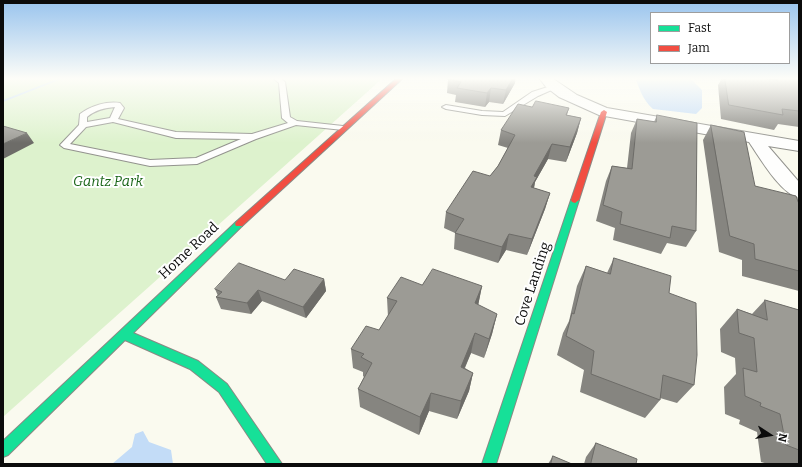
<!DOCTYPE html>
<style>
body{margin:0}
#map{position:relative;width:802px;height:467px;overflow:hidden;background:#fafaef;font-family:Bitter,serif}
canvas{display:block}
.frame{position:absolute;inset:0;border:4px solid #0b0b0b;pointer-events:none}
.legend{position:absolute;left:650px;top:12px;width:140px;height:52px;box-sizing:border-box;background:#fff;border:1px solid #9d9d9d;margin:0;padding:5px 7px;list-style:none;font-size:12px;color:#0b0b0b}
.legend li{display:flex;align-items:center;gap:8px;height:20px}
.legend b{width:20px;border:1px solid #9d9d9d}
.north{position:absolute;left:750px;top:415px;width:40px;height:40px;-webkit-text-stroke:3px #fff;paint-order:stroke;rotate:102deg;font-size:11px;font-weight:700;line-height:16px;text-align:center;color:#0b0b0b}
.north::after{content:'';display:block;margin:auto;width:14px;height:18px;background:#0b0b0b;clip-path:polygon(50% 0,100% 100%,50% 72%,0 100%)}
</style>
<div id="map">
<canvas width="802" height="467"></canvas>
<div class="frame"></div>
<ul class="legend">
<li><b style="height:5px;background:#16e098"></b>Fast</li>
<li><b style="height:5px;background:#f24e42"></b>Jam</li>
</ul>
<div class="north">N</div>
</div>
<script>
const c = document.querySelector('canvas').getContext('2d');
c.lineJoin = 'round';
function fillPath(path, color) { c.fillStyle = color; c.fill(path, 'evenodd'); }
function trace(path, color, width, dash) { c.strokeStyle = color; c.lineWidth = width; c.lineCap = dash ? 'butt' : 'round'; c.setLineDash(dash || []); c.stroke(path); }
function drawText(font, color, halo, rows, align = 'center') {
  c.font = font + ' Bitter,serif'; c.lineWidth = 4; c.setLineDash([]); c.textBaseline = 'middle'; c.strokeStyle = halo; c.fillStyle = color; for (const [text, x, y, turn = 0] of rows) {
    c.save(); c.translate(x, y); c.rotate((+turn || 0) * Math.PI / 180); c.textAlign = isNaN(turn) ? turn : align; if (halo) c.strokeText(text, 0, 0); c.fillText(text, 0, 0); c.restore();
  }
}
const green = new Path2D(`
 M3,78H383L3,417Z`);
const water = new Path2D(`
 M637,78H690L702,90V108L696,114L653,109C644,101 640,91 636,80Z
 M143,431L149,442L171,450L173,464H112L132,447L135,434Z`);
const stream = new Path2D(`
 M60,78H64L3,102V100Z`);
const lane = new Path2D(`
 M273,78H280L285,82L290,117L297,121L343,126L347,128L343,130L296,125L256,139L197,164L150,166L64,148L60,145L79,125L80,114C91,106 106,101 120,103L124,108L118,119L176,132L252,134L288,123L282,118L279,83ZM115,107L110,118L87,122V117C95,110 104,108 115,107ZM113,122L176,138L241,139L196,158L150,160L70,144L86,127Z
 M554,85L556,86V88L538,96L505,116L482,115L446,109L442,107L446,105L482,111L503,112L532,92Z`);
const street = new Path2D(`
 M539,78H552L577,95L607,108L799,141V151L768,146L799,182V198C780,193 760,158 749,142L599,115L559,97L546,87Z`);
const fast = new Path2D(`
 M575,197L579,200L496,464H482L571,200Z
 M239,221L243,224L242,226L133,333L198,361L227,384L282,464H267L219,392L190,369L125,340L8,455L3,457V441L236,222Z`);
const jam = new Path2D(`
 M397,78H403L242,226H236L235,224L236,222Z
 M604,110L607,112L579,200L575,203L572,202L571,200L601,112Z`);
const wall = new Path2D(`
 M722,78H799V127L778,124L774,130L721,119L718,85Z
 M448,79L515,83L503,104L489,102L485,107L455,102L456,95L447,93Z
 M532,107L569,108L567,115L581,118L577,133L566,162L548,159L535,182L534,188L550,193L545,209L527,255L506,250L498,263L454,249L455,233L444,228L446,212L490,176L498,166L508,148L498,145L501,130Z
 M657,115L696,231L686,247L667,243L661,254L613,240L615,228L596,221L606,181L612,166L627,168L631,133L637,119L654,122Z
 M711,125L755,186L799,204V291L742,276V260L719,252L703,140Z
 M614,258L669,293L694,385L677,403L660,398V400L645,418L580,392L584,370L557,355L563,333L569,321L577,286L586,266L607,273Z
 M324,279L326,291L306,318L262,301L251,314L221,309L216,297L218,296L215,289L285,280Z
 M422,285L482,286L478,305L497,314L492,334L484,358L471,353L465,368L473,373L469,391L457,419L429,411L419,435L360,407L358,389L364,377L363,376V372L353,368L351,349L379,330L388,317L387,298Z
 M765,300L799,310V464H768L761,462L757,432L739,424L740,420L725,414L724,387L736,374L735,358L721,352L720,329L737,309L752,314Z
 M596,443L636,464H584L586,457Z
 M553,456L572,464H548Z`);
const shadedWall = new Path2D(`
 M513,78H516L515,83L503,104L506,90Z
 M491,88L489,102L485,107L487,93Z
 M581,118L577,133L566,162L570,147Z
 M27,133L34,143L3,159V144Z
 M552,144L548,159L535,182L533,193L527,203L534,176Z
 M550,193L545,209L527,255L532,239Z
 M509,234L506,250L498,263L502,247Z
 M324,279L326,291L306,318L303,307Z
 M482,286L478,306L475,303Z
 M258,290L262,301L251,314L247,303Z
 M497,314L492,334L484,358L489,339Z
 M475,333L471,353L457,385L461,367Z
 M473,373L469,391L457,419L461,401Z
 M431,393L429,411L419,435L420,417Z`);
const building = new Path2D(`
 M450,78H513L506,90L491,88L487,93L457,88L461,82L448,79Z
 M725,78H760L777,80L776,78H799V111L782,109L783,115L729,105Z
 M536,101L569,108L566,115L581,118L570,147L552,144L534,176L537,177L531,187L550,193L532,239L509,234L502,247L455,233L464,219L446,212L473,171L490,176L498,166L515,135L501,130L518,104L532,107Z
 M657,115L697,123L696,231L672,226L670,238L620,224L622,212L603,205L612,166L632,169L637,119L656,122Z
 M711,125L744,132L755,186L796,196L799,204V271L755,259L754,244L730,236Z
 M3,126L27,133L3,144Z
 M614,258L671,276L669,293L696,303L697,355L694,385L663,375L660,400L591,374L594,351L566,336L572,313L574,314L586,266L610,274Z
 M239,263L285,280L294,269L324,279L303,307L258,290L247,303L216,297L222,292L215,289Z
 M433,269L482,286L475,303L497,314L489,339L475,333L461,367L473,373L461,401L431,393L420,417L358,389L372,363L361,357L364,354L351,349L366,326L379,330L397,301L387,298L401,277L422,285Z
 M765,300L799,310V450L786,445L780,414L760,406L761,403L745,396L743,368L757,372L754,338L739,333L737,309L767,320Z
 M596,443L637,459L636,464H591Z
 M553,456L572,464H551Z`);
const parkNames = [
 ["Gantz Park",108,182]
];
const streetNames = [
 ["Home Road",189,251,-43],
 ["Cove Landing",533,284,-72]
];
fillPath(green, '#ddf2cd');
fillPath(water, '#c3dcf7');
fillPath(stream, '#c3dcf7');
trace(lane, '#93938e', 2);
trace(street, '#93938e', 2);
trace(fast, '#898984', 2);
trace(jam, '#898984', 2);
fillPath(lane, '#fefefd');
fillPath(street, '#fefefd');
fillPath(fast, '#16e098');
fillPath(jam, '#f24e42');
fillPath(wall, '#868580');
fillPath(shadedWall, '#6d6c68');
fillPath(building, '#9c9b95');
trace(building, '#6d6c68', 1);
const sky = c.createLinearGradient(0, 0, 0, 143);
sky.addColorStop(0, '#99c4ee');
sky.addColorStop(0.55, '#fdfdf8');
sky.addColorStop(1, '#fdfdf800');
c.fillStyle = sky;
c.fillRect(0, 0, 802, 143);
drawText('italic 14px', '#1b6619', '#fff', parkNames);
drawText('14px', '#0b0b0b', '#fff', streetNames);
</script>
